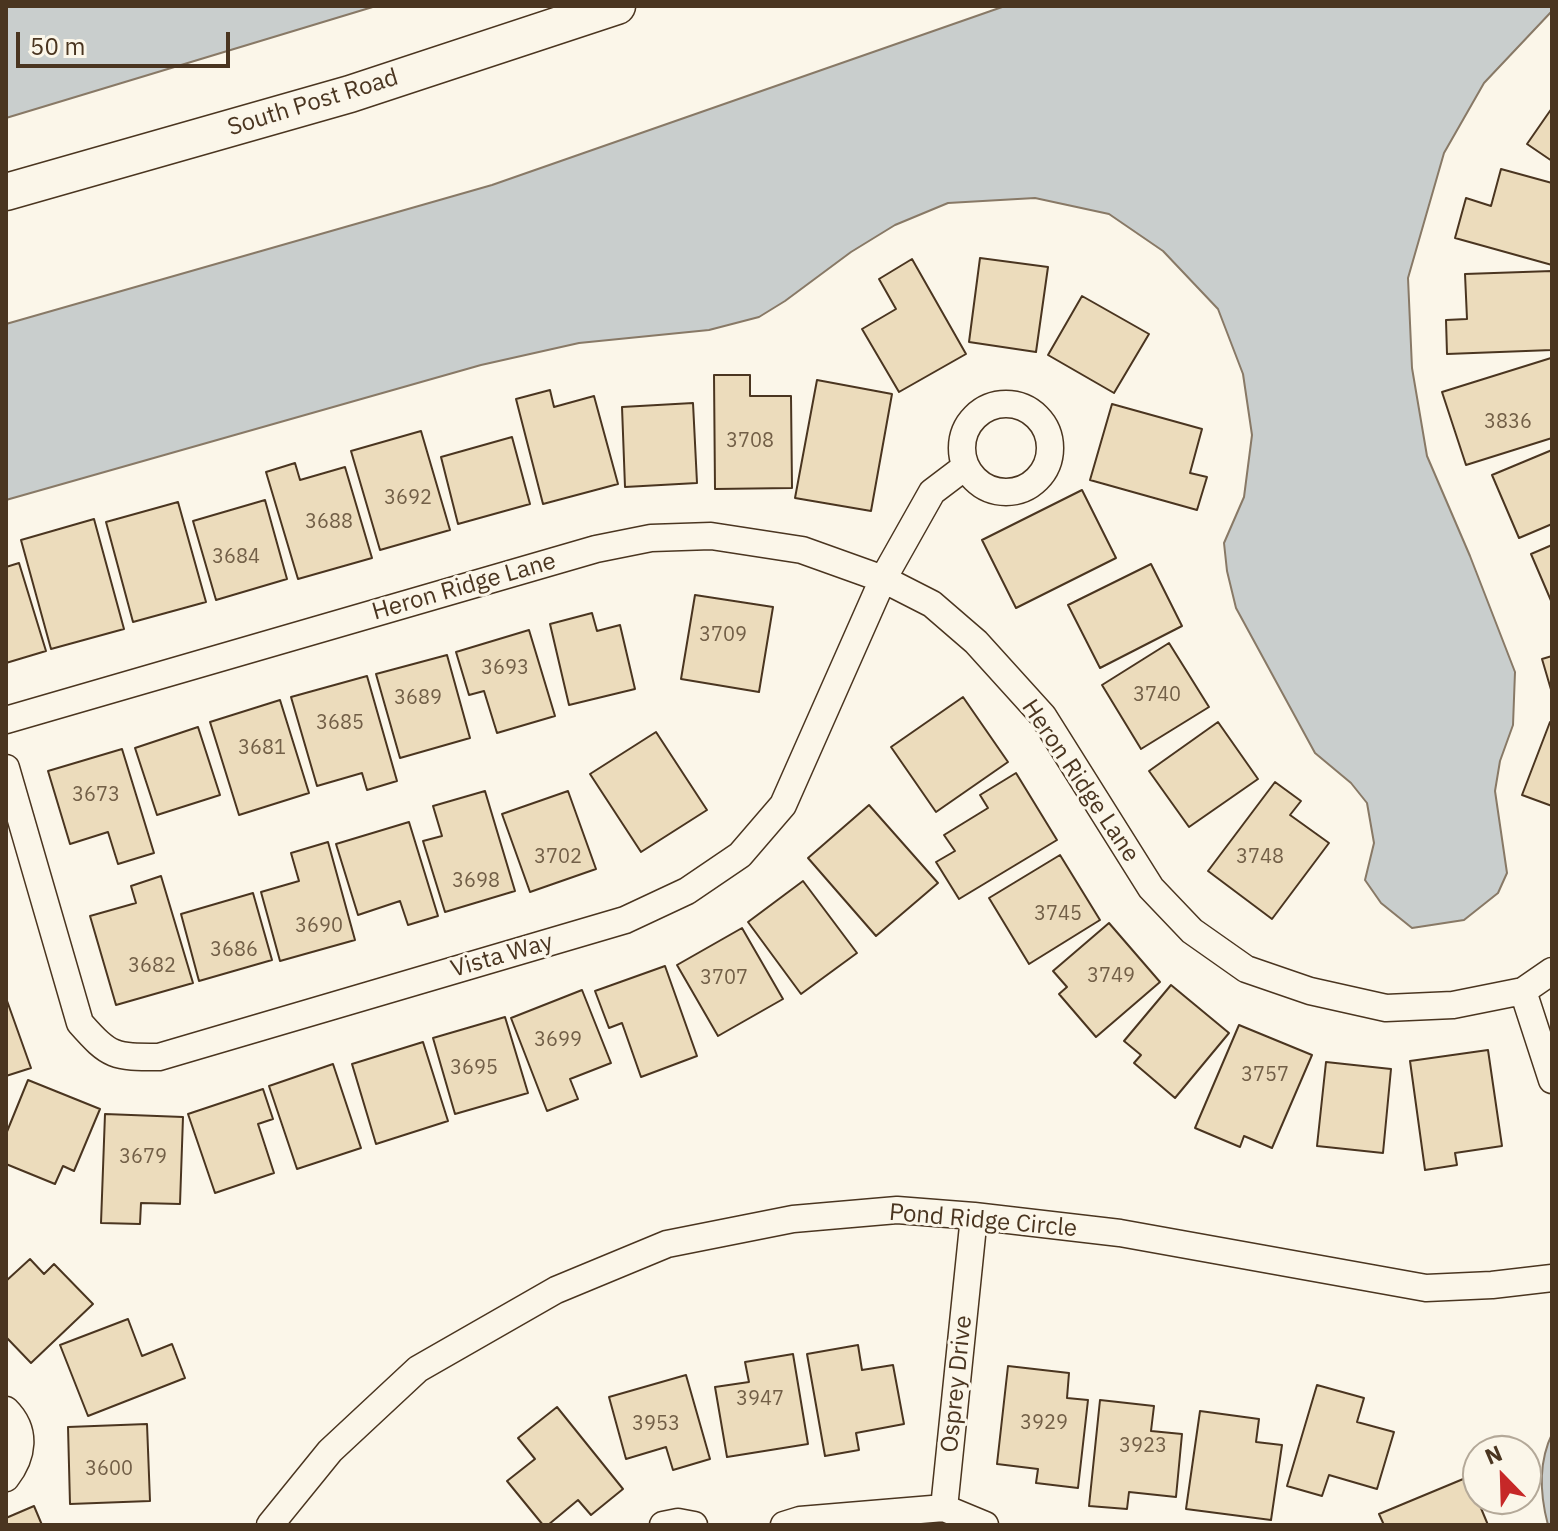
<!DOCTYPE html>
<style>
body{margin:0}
#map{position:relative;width:1558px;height:1531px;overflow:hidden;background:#fbf6e9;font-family:"IBM Plex Sans",sans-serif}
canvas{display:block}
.frame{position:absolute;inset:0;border:8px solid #4a3520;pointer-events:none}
.north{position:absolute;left:1462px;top:1435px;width:80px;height:80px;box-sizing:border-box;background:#fbf6e9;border:2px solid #b4a999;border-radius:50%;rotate:337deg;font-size:22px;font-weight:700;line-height:32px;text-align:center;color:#4a3520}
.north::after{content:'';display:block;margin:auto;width:28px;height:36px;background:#c62828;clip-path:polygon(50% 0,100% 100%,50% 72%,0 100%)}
.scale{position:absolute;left:16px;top:32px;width:214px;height:36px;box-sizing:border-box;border:4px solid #4a3520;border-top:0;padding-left:10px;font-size:24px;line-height:28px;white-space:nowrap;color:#4a3520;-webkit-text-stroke:6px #fbf6e9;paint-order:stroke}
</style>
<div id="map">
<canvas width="1558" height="1531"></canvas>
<div class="frame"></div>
<div class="north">N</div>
<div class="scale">50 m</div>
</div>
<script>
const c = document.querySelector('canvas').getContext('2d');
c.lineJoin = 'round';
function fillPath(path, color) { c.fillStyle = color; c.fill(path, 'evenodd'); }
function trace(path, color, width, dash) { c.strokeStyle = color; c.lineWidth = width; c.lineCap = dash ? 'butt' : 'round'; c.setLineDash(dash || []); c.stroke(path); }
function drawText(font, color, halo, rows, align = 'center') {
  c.font = font + ' "IBM Plex Sans",sans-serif'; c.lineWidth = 6; c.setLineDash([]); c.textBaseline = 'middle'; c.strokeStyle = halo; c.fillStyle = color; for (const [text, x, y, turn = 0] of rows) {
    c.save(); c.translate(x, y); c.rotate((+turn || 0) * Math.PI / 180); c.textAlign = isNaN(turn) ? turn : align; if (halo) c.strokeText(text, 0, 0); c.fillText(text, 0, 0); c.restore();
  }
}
const water = new Path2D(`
 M6,6H376L6,118Z
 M1005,6H1552V11L1484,83L1444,153L1408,278L1412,368L1427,456L1470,556L1515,672L1513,725L1500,761L1495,791L1507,873L1498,893L1464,920L1412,928L1381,903L1365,880L1374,843L1367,803L1351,783L1315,753L1236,608L1227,571L1224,543L1244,497L1252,435L1243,374L1218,309L1163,251L1109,214L1035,198L948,203L895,225L851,252L785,301L759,317L709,330L579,343L481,365L6,500V324L492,185Z
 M1552,1434V1525H1548C1540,1495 1538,1463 1552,1434Z`);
const building = new Path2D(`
 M1552,108V161L1527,144Z
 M1501,169L1552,183V265L1455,238L1466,198L1491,206Z
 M980,258L1048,267L1036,352L969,342Z
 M912,259L966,354L899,392L862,329L896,309L879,279Z
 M1552,271V350L1447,354L1446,320L1467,319L1465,274Z
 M1082,296L1149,334L1114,393L1048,355Z
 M1551,358L1552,438L1466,465L1442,392Z
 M714,375H750V396H791L792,488L715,489Z
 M817,380L892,394L871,511L795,498Z
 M550,390L554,407L594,396L618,484L543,504L516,399Z
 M693,403L697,483L625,487L622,407Z
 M1112,404L1202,429L1190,473L1207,477L1197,510L1090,480Z
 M421,431L450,530L380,550L351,451Z
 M512,437L530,504L458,524L441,457Z
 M1552,450V524L1519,538L1492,475Z
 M295,463L300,480L345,467L372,558L298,579L266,472Z
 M1082,490L1116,558L1016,608L982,540Z
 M265,500L287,579L216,600L193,521Z
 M178,502L206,602L133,622L106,522Z
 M94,519L124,629L51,649L21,540Z
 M1552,545V603L1531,554Z
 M19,563L46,651L6,663V567Z
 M1151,564L1182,626L1100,668L1068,605Z
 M695,595L773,607L759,692L681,679Z
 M592,613L597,631L620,625L635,689L569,705L550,624Z
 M529,630L555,716L497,733L484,691L469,695L456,652Z
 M1169,643L1209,707L1141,749L1102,685Z
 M447,655L470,738L400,758L376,674Z
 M1552,656V693L1542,659Z
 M367,676L397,781L367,790L362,773L317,786L291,697Z
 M963,697L1008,762L936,812L891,747Z
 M280,700L309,793L239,815L210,722Z
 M1218,722L1258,779L1189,827L1149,771Z
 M1550,722H1552V806L1522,795Z
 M198,727L220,795L157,815L135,748Z
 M656,732L707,810L641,852L590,774Z
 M122,749L154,853L118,864L108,832L70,844L48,771Z
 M1016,773L1057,840L959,899L936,862L955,851L944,835L988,808L980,795Z
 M1275,782L1301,801L1290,815L1329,843L1272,919L1208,871Z
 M485,791L515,891L445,912L423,841L442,836L433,806Z
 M568,791L596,869L530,892L502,814Z
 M869,805L938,883L876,936L808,858Z
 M409,822L438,916L408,925L400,901L358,915L336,844Z
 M328,842L355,940L280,961L261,892L299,881L291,853Z
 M1060,855L1100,920L1029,964L989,898Z
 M161,876L193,983L116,1005L90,916L136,903L131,886Z
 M803,881L857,953L801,994L748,922Z
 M253,893L272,960L199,981L181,914Z
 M1109,923L1160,982L1096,1037L1059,994L1067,987L1053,971Z
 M742,928L783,999L718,1036L677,965Z
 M665,966L697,1056L641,1077L622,1023L609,1028L595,991Z
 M1171,985L1229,1033L1175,1098L1134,1063L1141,1055L1124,1041Z
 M582,990L611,1063L570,1079L578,1099L547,1111L511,1018Z
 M6,998L31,1068L6,1076Z
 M505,1017L528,1093L455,1114L433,1038Z
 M1239,1025L1312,1055L1272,1148L1244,1136L1240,1147L1195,1128Z
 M423,1042L448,1121L376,1144L352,1064Z
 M1488,1050L1502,1146L1455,1153L1457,1165L1425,1170L1410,1061Z
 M1326,1062L1391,1069L1383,1153L1317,1146Z
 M333,1064L361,1148L297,1169L269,1086Z
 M28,1080L100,1109L74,1171L63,1166L55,1184L6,1164V1134Z
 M263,1089L273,1119L258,1124L274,1173L215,1193L188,1114Z
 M105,1114L183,1117L180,1204L141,1203L140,1224L101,1223Z
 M30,1259L44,1274L54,1264L93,1304L31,1363L6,1337V1281Z
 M128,1319L142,1356L172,1344L185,1378L88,1416L60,1345Z
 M858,1345L862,1370L893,1365L904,1424L856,1433L859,1450L825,1456L807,1354Z
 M793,1354L808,1444L727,1457L715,1387L749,1382L745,1362Z
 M1008,1366L1069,1373L1067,1398L1088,1400L1078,1488L1036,1483L1038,1469L997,1464Z
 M686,1375L710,1459L673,1470L666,1447L626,1459L609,1397Z
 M1317,1385L1364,1398L1357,1422L1394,1432L1377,1489L1329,1475L1322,1496L1287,1486Z
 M1100,1400L1154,1406L1151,1431L1182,1434L1176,1497L1129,1492L1127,1509L1089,1506Z
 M557,1407L623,1489L591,1515L578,1500L548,1525H543L507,1481L535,1459L518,1438Z
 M1200,1411L1259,1419L1256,1442L1282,1445L1271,1520L1186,1509Z
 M147,1424L150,1501L70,1504L68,1427Z
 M1468,1477L1488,1525H1384L1379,1514Z
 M34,1506L42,1525H6V1518Z`);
const street = new Path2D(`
 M962 448a44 44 0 1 1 88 0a44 44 0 1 1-88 0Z
 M6,720L596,549L651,538L711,536L802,550L883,579L932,604L976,642L1043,716L1151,888L1192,931L1246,969L1310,991L1386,1008L1453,1005L1523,991L1552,971
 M6,768L80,1023C110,1057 114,1057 159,1057L625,920L687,891L740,855L783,805L883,579L932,492L965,467
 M1523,991L1552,1080
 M6,1410C27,1431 23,1456 6,1478
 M944,1508L974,1216
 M270,1525L330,1451L418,1369L556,1290L667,1244L793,1219L897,1210L974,1216L1120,1233L1426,1288L1492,1285L1552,1278
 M663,1525L678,1522L694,1525
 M784,1525L800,1520L944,1508L985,1525`);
const secondary = new Path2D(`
 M6,192L350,94L617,6`);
const numberNames = [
 ["3836",1508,422],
 ["3708",750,441],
 ["3692",408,498],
 ["3688",329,522],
 ["3684",236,557],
 ["3709",723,635],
 ["3693",505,668],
 ["3740",1157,695],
 ["3689",418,698],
 ["3685",340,723],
 ["3681",262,748],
 ["3673",96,795],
 ["3702",558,857],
 ["3748",1260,857],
 ["3698",476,881],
 ["3745",1058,914],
 ["3690",319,926],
 ["3686",234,950],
 ["3682",152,966],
 ["3749",1111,976],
 ["3707",724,978],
 ["3699",558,1040],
 ["3695",474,1068],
 ["3757",1265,1075],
 ["3679",143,1157],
 ["3947",760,1399],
 ["3929",1044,1423],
 ["3953",656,1424],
 ["3923",1143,1446],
 ["3600",109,1469]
];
const streetNames = [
 ["South Post Road",313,103,-17],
 ["Heron Ridge Lane",464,587,-16],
 ["Heron Ridge Lane",1080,781,56],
 ["Vista Way",502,956,-16],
 ["Pond Ridge Circle",983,1221,5],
 ["Osprey Drive",957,1384,-84]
];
fillPath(water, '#c9cecd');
trace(water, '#887966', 2);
fillPath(building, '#ecdcbc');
trace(building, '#4a3520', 2);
trace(street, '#4a3520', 29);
trace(secondary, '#4a3520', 39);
trace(street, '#fbf6e9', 26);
trace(secondary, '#fbf6e9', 36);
drawText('20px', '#725f47', null, numberNames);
drawText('24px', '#4a3520', '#fbf6e9', streetNames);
</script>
